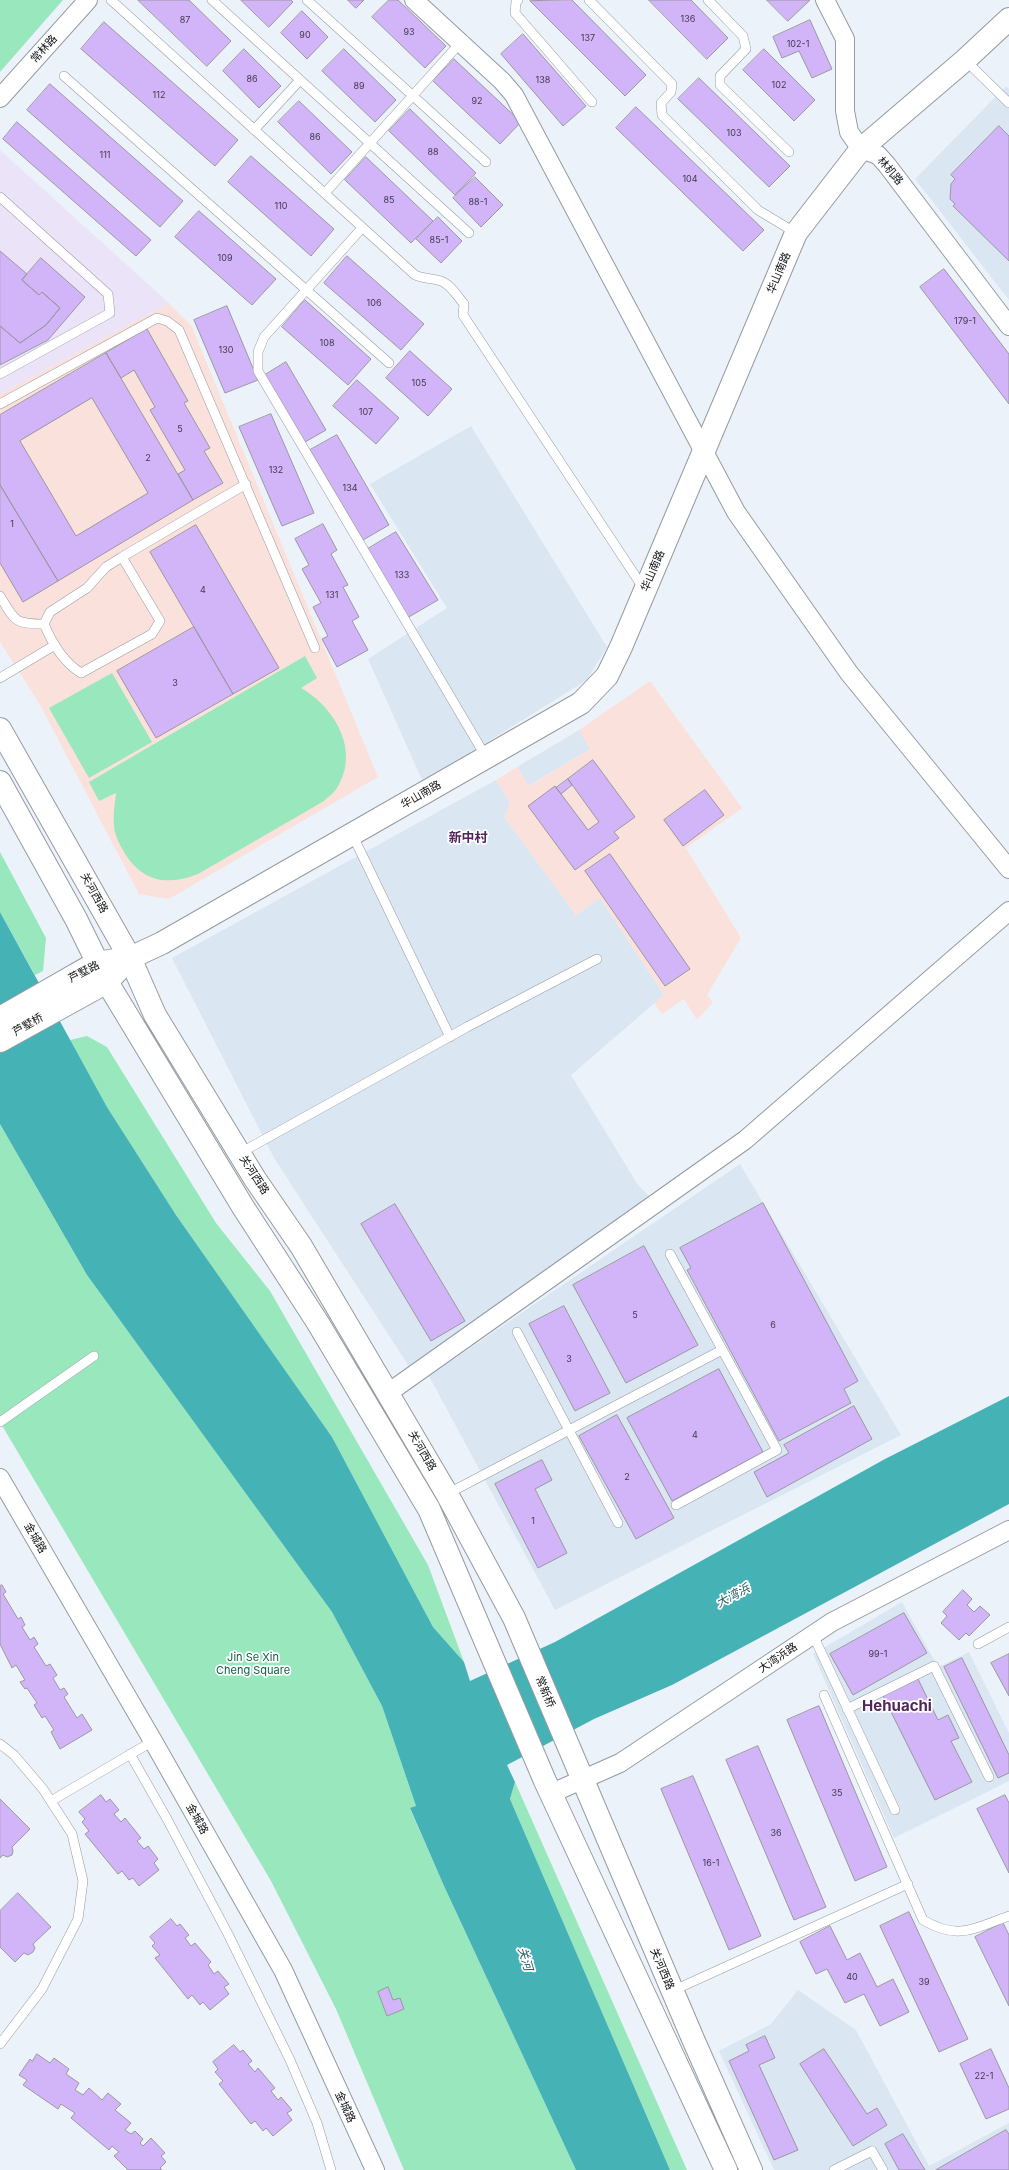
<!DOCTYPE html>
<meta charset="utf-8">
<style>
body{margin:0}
canvas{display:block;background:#ecf2fa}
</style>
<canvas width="1009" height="2170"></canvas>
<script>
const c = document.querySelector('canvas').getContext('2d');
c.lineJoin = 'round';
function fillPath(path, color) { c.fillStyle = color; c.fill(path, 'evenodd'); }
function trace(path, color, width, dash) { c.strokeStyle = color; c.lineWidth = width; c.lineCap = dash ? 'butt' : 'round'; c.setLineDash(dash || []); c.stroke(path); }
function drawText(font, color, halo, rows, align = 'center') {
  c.font = font + ' Inter,"Noto Sans SC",sans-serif'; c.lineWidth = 3.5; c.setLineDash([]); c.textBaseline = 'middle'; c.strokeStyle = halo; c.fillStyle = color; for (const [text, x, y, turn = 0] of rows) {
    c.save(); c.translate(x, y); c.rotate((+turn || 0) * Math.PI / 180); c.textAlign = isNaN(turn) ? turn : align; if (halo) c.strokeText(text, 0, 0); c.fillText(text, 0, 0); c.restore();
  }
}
const built = new Path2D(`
 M1006,86L1009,89V300L915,179Z
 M471,426L607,647L587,680L423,782L368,659L447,608L370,484Z
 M579,730L590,749L528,786L517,767Z
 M496,780L510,803L504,817L576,915L600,898L664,995L571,1075L638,1185L651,1198L410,1368L274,1158L172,958Z
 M740,1164L901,1435L555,1610L429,1376Z
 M902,1602L938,1667L969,1652L1009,1733V1781L894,1838L813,1654Z
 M798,1990L856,2030L929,2166L1009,2123V2170H774L719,2051L771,2024Z`);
const education = new Path2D(`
 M169,303L191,325L378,777L169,899L139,894L39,703L0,642V394Z
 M650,681L742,808L686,848L741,938L707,995L713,1002L697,1020L684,999L662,1014L654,1003L664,995L600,898L576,915L504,817L510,803L496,780L517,767L529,786L590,749L579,730Z`);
const medical = new Path2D(`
 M0,150L169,303L0,394Z`);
const green = new Path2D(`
 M0,0H63L0,72Z
 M305,656L317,678L301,688C334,707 361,750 337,788C334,793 328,797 324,801L198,874C167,886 142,882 124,852C119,843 114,834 114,824C113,814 115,803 116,793L99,801L89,782Z
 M112,673L152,742L89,778L49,708Z
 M0,852L46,938L43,971L35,975L0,912Z
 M87,1036L107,1047L216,1223L270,1291L428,1565L464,1662L433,1627L332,1437L176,1215L107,1107L70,1040Z
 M0,1124L87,1275L332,1612L382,1706L416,1806L410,1809L444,1886L576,2170H404L336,2009L271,1881L0,1422Z
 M515,1782L687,2170H670L510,1799Z`);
const water = new Path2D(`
 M0,912L107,1107L176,1215L332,1437L433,1627L464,1662L470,1681L555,1642L885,1459L1009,1396V1504L672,1685L594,1719L507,1765L515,1782L510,1799L670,2170H576L444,1886L410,1808L416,1806L382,1706L332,1612L87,1275L0,1124Z`);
const building = new Path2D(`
 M138,0H189L231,41L207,66Z
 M241,0H291L293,2L269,27Z
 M348,0H364L356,8Z
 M389,0H398L446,46L425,68L372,17Z
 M572,0L646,75L625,96L530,1Z
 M649,0H691L728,38L707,59Z
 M767,0H810L788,21Z
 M302,11L328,37L307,59L281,33Z
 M810,20L832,69L812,78L799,51L782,58L773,37Z
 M104,22L238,140L215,166L81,49Z
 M523,34L586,106L563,126L501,54Z
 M244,49L281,86L259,108L223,71Z
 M344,49L396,100L375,122L322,71Z
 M764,49L815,100L794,121L743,70Z
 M454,59L521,122L500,144L433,81Z
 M699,78L790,166L769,187L678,99Z
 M50,84L183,201L160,227L27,110Z
 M299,101L352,152L331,174L278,122Z
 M636,107L764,230L743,251L616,128Z
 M410,109L476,173L455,195L389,131Z
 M17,122L151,240L136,256L3,139Z
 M999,126L1009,136V261L953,206L955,204L950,199L951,184L955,179L951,175Z
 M251,156L334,229L311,256L228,182Z
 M366,157L433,221L411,243L345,180Z
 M475,177L503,205L481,227L453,198Z
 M199,211L276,279L252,305L175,237Z
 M438,217L462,241L441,263L416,239Z
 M0,251L27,274L22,280L39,295L42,292L60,308L46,325L20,343L0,326Z
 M347,256L424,324L401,350L324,283Z
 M41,258L85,297L48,340L0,365V326L20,343L46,325L60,308L42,292L39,295L22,280Z
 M944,269L1009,354V404L920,287Z
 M305,300L371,359L348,385L282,327Z
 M227,306L258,380L225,393L194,320Z
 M147,329L188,401L184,403L210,448L204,451L223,483L193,500L178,474L185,470L150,410L155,407L134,370L121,378L106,353Z
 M410,351L452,389L428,416L386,378Z
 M106,353L193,500L58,581L0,485V415ZM92,398L148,493L76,536L20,441Z
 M286,362L326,430L305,442L265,375Z
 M357,380L399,418L376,444L333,406Z
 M271,414L314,513L282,526L239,427Z
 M337,435L389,525L363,540L310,450Z
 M0,485L58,581L23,602L0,563Z
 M323,524L337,550L331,554L348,585L343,587L359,617L352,621L368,650L337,667L322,639L328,636L313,607L321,603L302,569L309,565L295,539Z
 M196,525L279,668L233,694L150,552Z
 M396,532L438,600L407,618L366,550Z
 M194,627L233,694L156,738L117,671Z
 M593,760L635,817L614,832L619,838L575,870L528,806L555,786L588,830L599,822L568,779Z
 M568,779L572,785L561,794L556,788Z
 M705,790L724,815L683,846L664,820Z
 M610,854L690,969L665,986L585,871Z
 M763,1203L858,1381L844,1389L851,1403L779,1441L687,1270L691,1268L680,1248Z
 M395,1204L465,1321L431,1341L361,1224Z
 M644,1246L698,1345L626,1383L573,1285Z
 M564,1306L610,1393L575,1411L529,1324Z
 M719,1369L763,1452L672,1501L627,1418Z
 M854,1406L872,1439L767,1497L754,1472L789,1453L784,1445Z
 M617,1415L674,1518L636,1539L579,1436Z
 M542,1460L552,1480L535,1489L567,1553L538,1568L495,1484Z
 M2,1585L6,1592L3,1594L18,1619L21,1617L25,1625L22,1627L30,1640L34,1637L38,1644L34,1647L46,1666L50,1664L57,1675L53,1678L60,1690L64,1688L68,1694L64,1697L77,1718L82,1714L92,1730L60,1749L51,1732L54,1730L45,1716L42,1718L34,1705L37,1703L27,1688L25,1689L20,1682L25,1680L16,1665L12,1668L0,1644V1586Z
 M963,1590L972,1599L967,1605L974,1612L980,1606L990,1615L969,1636L966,1633L959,1640L941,1623L947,1616L943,1612Z
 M904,1613L927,1653L853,1695L830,1654Z
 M1009,1654V1696L991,1663Z
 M962,1658L1009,1755V1773L998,1778L944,1667Z
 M918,1679L938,1720L948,1715L959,1738L951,1741L972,1782L935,1800L883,1696Z
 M819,1706L887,1867L855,1881L787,1720Z
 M758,1746L826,1907L794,1920L726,1760Z
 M693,1776L761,1936L729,1950L661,1789Z
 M101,1795L106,1802L110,1799L119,1810L114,1814L121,1822L125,1818L141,1838L137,1841L144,1849L148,1846L158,1859L154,1863L159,1870L139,1886L133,1878L129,1880L122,1871L118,1874L85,1834L89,1831L82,1822L85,1819L79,1812Z
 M1005,1795L1009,1803V1873L977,1809Z
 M0,1799L30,1829L12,1847L13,1851L12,1855L7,1857L3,1855L0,1858Z
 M18,1893L51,1927L33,1944L35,1948L33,1952L28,1955L24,1953L15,1962L0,1947V1911Z
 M909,1912L968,2039L939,2052L880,1926Z
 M171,1919L177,1926L180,1924L189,1935L185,1938L191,1946L195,1943L211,1962L208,1965L214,1974L218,1971L229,1984L224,1987L229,1994L210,2010L203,2002L200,2005L192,1995L188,1999L155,1958L160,1955L152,1946L155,1943L150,1937Z
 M1003,1923L1009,1935V2006L975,1937Z
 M830,1926L847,1960L860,1953L877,1987L893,1979L909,2012L880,2026L864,1994L845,2003L827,1969L816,1974L800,1942Z
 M388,1987L393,2000L400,1998L404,2009L387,2016L378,1992Z
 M765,2036L775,2058L759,2065L798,2150L774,2160L729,2061L749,2051L746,2045Z
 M234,2045L240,2052L243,2050L252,2061L248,2064L255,2072L258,2068L275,2088L271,2091L278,2100L281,2097L292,2110L287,2113L292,2120L273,2136L266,2128L263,2131L255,2121L251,2124L219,2084L223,2081L215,2072L218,2069L213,2062Z
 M824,2049L867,2114L877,2108L887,2125L853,2146L800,2064Z
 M991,2049L1009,2088V2109L986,2119L960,2064Z
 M37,2054L50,2063L54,2058L69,2069L66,2074L79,2083L75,2090L83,2095L89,2088L102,2100L108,2093L121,2104L115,2110L131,2123L125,2130L131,2134L135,2131L143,2139L140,2143L143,2146L151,2138L165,2153L161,2156L166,2162L160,2168L162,2170H128L114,2156L119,2152L112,2146L109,2150L71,2118L75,2113L61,2104L58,2109L23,2085L27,2080L19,2075L30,2059L32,2061Z
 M1006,2130L1009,2134V2170H936Z
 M903,2134L925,2170H899L885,2144Z`);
const service = new Path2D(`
 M111,0L415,275C424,279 432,278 441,281C450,284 458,297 464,304L463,315L644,589
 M212,0L469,233
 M307,0L486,162
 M518,0L516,2L515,13L592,102
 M589,0L672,84L671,92L661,103L662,115L758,210L796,233
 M708,0L743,36L746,49L720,76V85L789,152
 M965,60L1009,103
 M64,76L389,363
 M254,130L300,80
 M325,193L461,42
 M0,197L108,294L110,313L0,374
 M362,228L264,337L258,352V371L486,757
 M0,404L157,318L167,321L179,330L315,648
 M122,557L160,621L152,634L81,673C63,662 52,643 44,624L50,612L87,588L106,567L122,557L246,484
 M0,596C15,621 14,624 44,624
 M0,678L55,645
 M352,834L450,1037
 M240,1153L467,1027L597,959
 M670,1254L777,1450L676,1505
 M517,1332L618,1523
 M0,1422L94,1356
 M447,1494L722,1350
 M813,1635L895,1810
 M978,1644L1009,1627
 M824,1695L923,1920C959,1941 974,1928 1009,1916
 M847,1709L934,1666L989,1777
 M0,1744L14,1755L43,1789L72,1834L83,1881L78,1919L42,1989L0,2044
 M130,1754L167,1819L228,1934L290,2060L317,2123L331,2170
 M51,1801L153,1741
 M672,1991L908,1884
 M834,2170L872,2151L883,2170`);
const minor = new Path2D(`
 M414,0L502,81L514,95L736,512L849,673L1009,869
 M825,0L845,39V111L849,132L861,149L878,155L887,165L1009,326
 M0,98L88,0
 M388,1393L745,1140L1009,911
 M0,1478L153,1741L283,1970L375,2170
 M552,1793L620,1763L832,1622L1009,1530`);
const tertiary = new Path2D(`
 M130,958L162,943L581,703L607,676L621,647L796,233L861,149L965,60L1009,19`);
const secondary = new Path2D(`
 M0,1018L96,963L116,960
 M0,1041L107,982L130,958`);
const primary = new Path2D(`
 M0,729L130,958L155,1015L255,1179L301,1246L447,1494L514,1618L693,2039L751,2170
 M0,782L76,919L107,982L243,1207L318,1323L429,1509L545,1781L726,2170`);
const numberNames = [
 ["136",688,19],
 ["87",185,20],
 ["93",409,32],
 ["90",305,35],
 ["137",588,38],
 ["102-1",798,44],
 ["86",252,79],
 ["138",543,80],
 ["102",779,85],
 ["89",359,86],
 ["112",159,95],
 ["92",477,101],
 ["103",734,133],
 ["86",315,137],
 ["88",433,152],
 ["111",105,155],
 ["104",690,179],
 ["85",389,200],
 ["88-1",478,202],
 ["110",281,206],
 ["85-1",439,240],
 ["109",225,258],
 ["106",374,303],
 ["179-1",965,321],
 ["108",327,343],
 ["130",226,350],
 ["105",419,383],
 ["107",366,412],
 ["5",180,429],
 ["2",148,458],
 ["132",276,470],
 ["134",350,488],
 ["1",12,524],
 ["133",402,575],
 ["4",203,590],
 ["131",332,595],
 ["3",175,683],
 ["5",635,1315],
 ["6",773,1325],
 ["3",569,1359],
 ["4",695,1435],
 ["2",627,1477],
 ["1",533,1521],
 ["99-1",878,1654],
 ["35",837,1793],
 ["36",776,1833],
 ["16-1",711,1863],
 ["40",852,1977],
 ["39",924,1982],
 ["22-1",984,2076]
];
const streetNames = [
 ["常林路",44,49,-48],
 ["林机路",890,171,49],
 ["华山南路",779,273,-67],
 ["华山南路",653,571,-67],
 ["华山南路",421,795,-30],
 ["关河西路",94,893,61],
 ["芦墅路",84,972,-27],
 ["芦墅桥",28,1025,-30],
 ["关河西路",254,1175,57],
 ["关河西路",422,1451,60],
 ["金城路",35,1538,60],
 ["大湾浜路",778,1658,-34],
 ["常新桥",545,1692,67],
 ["金城路",197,1819,61],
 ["关河西路",662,1969,67],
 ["金城路",345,2107,65]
];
const parkNames = [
 ["Jin Se Xin",253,1658],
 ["Cheng Square",253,1671]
];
const waterNames = [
 ["大湾浜",733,1596,-28],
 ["关河",525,1959,73]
];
const quarterNames = [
 ["新中村",468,838]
];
const districtNames = [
 ["Hehuachi",897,1706]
];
fillPath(built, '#dae6f2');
fillPath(education, '#fbe1db');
fillPath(medical, '#ebe4f9');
fillPath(green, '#98e7bd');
fillPath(water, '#45b2b5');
fillPath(building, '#d2b4f8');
trace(building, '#9b98a0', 1);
trace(service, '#959ba2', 10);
trace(minor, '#959ba2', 20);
trace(tertiary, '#959ba2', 24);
trace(secondary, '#959ba2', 24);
trace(primary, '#959ba2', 24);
trace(service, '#fff', 9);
trace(minor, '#fff', 18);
trace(tertiary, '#fff', 22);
trace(secondary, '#fff', 22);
trace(primary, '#fff', 22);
drawText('9px', '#403a4e', null, numberNames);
drawText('11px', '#101215', '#fff', streetNames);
drawText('11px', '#0c5f3e', '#fff', parkNames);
drawText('italic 12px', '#246061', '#fff', waterNames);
drawText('bold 13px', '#50255a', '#fff', quarterNames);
drawText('bold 15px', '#50255a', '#fff', districtNames);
</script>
